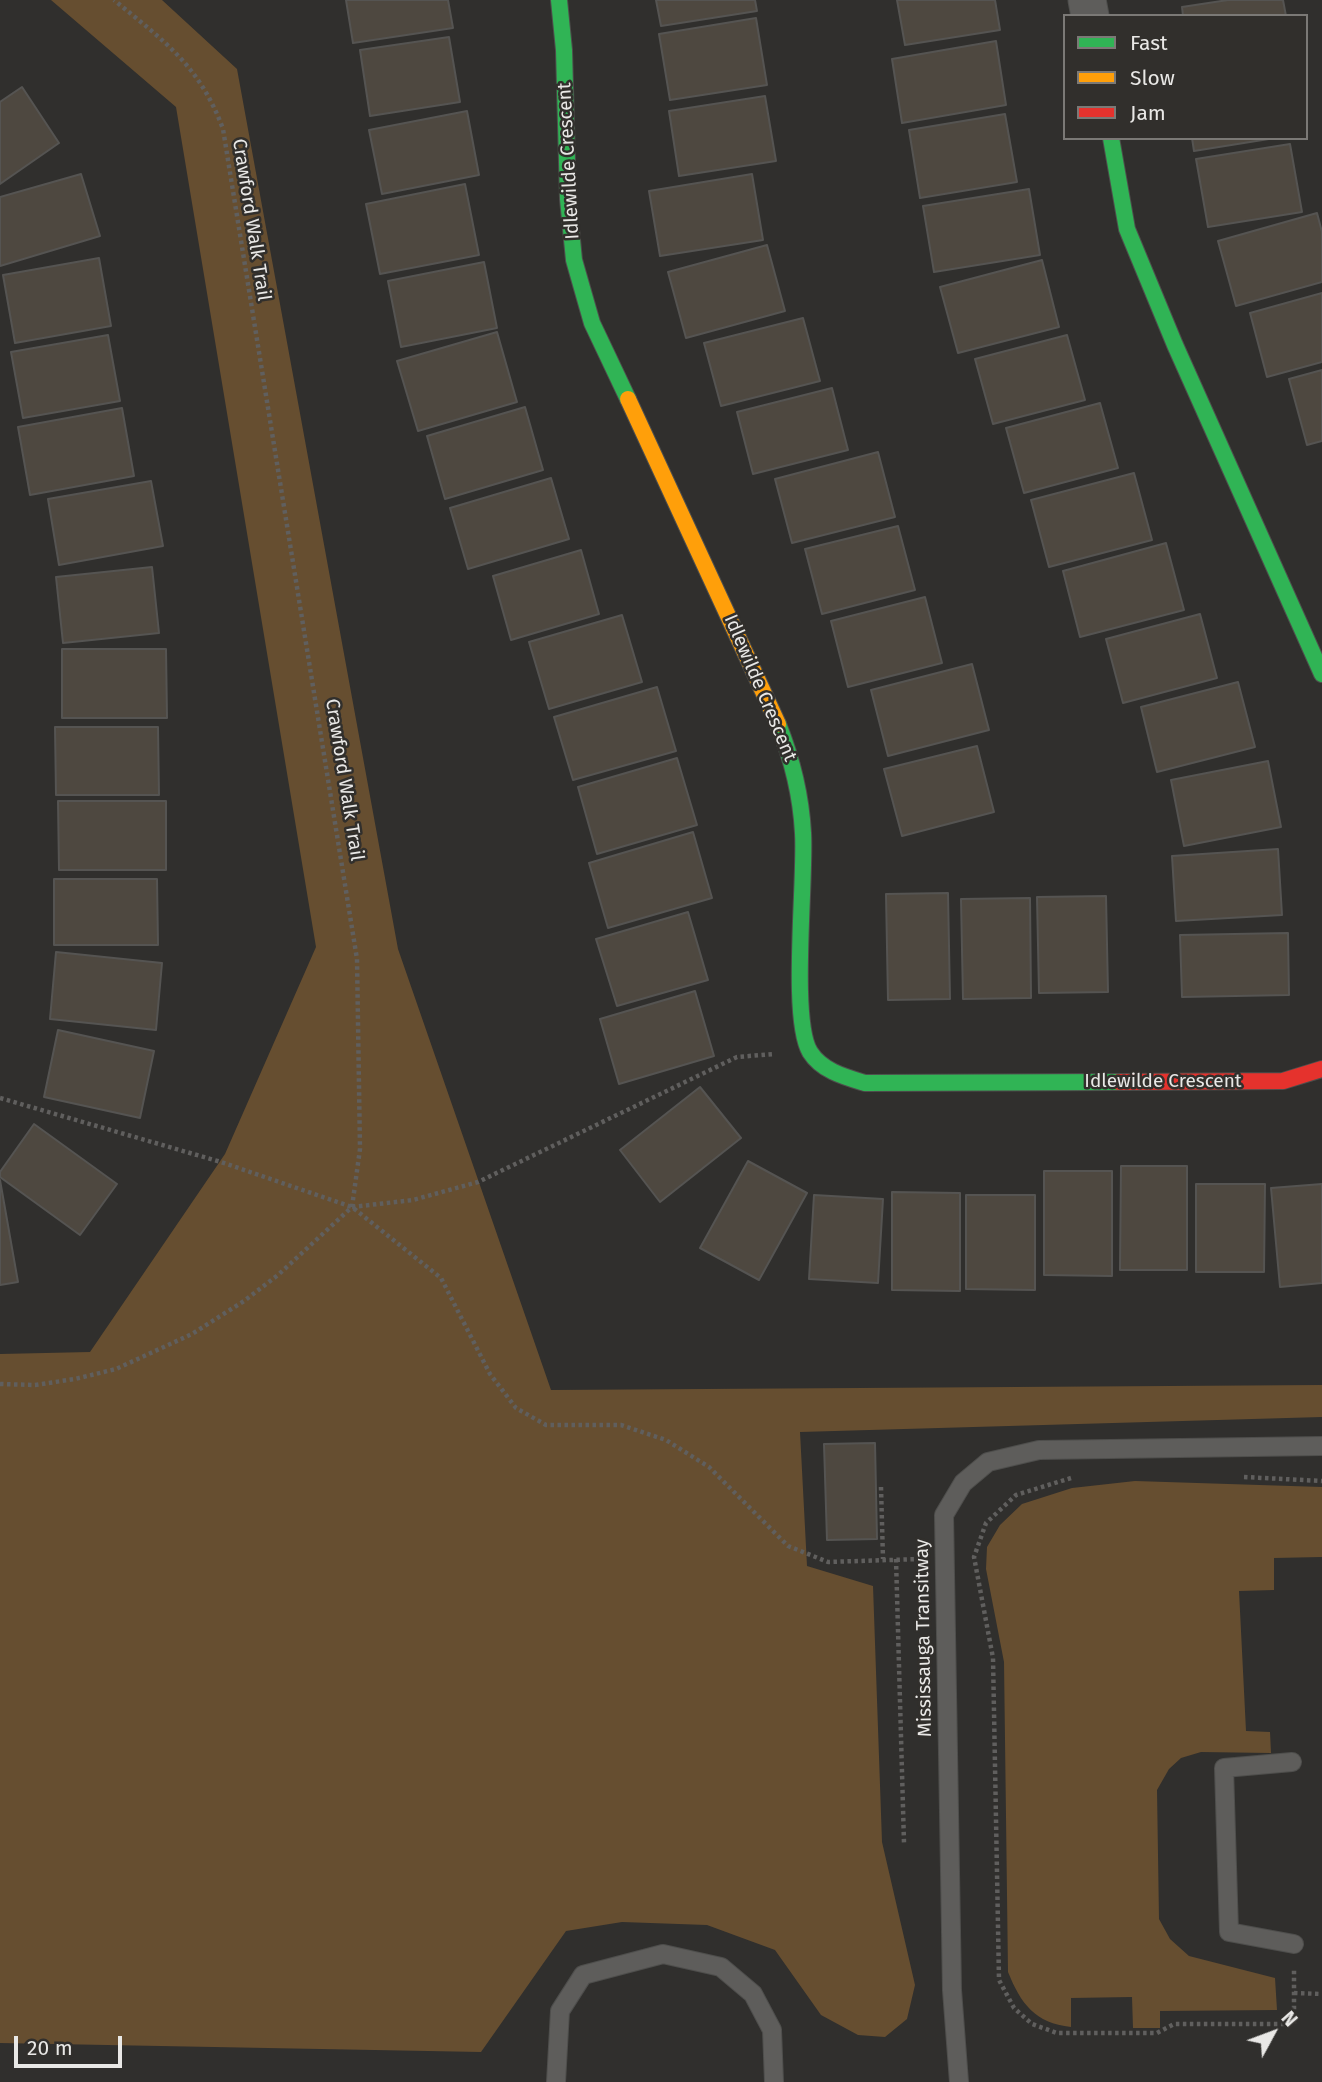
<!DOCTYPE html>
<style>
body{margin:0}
#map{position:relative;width:1322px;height:2082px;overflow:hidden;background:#302f2d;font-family:"Fira Sans",sans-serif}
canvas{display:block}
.legend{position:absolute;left:1063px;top:14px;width:245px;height:126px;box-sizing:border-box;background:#312f2c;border:2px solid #7b7976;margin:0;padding:9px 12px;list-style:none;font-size:21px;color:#e9e8e6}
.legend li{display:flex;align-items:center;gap:14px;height:35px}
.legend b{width:35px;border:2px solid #7b7976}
.north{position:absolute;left:1238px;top:1998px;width:70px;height:70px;-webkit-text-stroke:5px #312f2c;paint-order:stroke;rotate:49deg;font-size:19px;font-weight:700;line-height:28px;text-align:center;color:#e9e8e6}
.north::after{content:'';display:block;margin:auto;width:24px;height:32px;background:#e9e8e6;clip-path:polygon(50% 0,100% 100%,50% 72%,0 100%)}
.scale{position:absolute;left:14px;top:2036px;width:108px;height:32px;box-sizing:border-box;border:4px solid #e9e8e6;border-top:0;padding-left:9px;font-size:21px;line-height:24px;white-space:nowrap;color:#e9e8e6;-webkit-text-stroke:5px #312f2c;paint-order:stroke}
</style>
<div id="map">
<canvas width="1322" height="2082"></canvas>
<ul class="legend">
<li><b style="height:9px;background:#30b455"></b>Fast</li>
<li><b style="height:9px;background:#ff9f0a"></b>Slow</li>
<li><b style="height:9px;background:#e5322d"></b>Jam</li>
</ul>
<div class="north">N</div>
<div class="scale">20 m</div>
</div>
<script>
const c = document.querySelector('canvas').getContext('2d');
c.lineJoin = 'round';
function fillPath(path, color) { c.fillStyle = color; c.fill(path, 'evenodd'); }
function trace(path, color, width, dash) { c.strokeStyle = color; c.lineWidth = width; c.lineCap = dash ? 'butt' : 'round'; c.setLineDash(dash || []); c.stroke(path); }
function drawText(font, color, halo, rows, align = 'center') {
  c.font = font + ' "Fira Sans",sans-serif'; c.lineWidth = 5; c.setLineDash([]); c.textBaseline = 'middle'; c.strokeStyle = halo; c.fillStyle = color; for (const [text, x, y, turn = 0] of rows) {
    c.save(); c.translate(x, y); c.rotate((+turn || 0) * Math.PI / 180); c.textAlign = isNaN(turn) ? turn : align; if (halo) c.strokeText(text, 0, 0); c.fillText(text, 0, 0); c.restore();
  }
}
const green = new Path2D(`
 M51,0H162L237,69L398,949L551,1390L1322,1385V1417L800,1432L807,1566L873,1586L882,1842L915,1985L907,2019L885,2037L858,2035L821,2015L775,1950L707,1925L622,1922L566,1931L481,2052L0,2043V1354L90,1352L225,1154L316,947L176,107Z
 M1135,1481L1322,1487V1557L1274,1558V1590L1239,1591L1246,1731L1270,1732L1271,1753L1201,1752L1181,1758L1169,1769L1157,1790L1159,1919L1170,1939L1189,1956L1275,1978L1277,2010L1160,2011V2028H1133L1132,1997L1071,1998V2027C1035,2023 1021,2004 1008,1972L1004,1662L986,1569L987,1547L1000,1525L1022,1504L1072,1488Z`);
const building = new Path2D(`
 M346,0H448L453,28L353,43Z
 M656,0H755L757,11L661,26Z
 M897,0H995L1000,30L905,45Z
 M1228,0H1283L1286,16H1183L1182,7Z
 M756,18L767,85L670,100L659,34Z
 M449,37L460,102L370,116L360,50Z
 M996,41L1006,105L902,123L892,59Z
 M22,87L59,143L0,184V102Z
 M765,96L776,161L679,176L669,111Z
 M467,111L479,175L382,194L369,130Z
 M1005,114L1017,182L920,198L909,130Z
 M1192,138H1275L1194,151Z
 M1290,144L1302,212L1208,227L1196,159Z
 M81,174L100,236L0,266V197Z
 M752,174L763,240L660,256L649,191Z
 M465,184L479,255L380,274L366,204Z
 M1029,189L1040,255L934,272L923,206Z
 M1317,213L1322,232V282L1236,306L1218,241Z
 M767,245L785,311L686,338L668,272Z
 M99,258L111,326L15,343L3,275Z
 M1042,260L1059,327L958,353L940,287Z
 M484,262L497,328L401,347L388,281Z
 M1322,293V362L1267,377L1250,313Z
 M803,318L820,381L721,406L704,343Z
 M497,332L517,402L418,431L397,361Z
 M108,335L120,401L23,418L11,352Z
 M1067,335L1085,400L993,424L975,359Z
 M1322,370V441L1307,445L1289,379Z
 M832,388L848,450L753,474L737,412Z
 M1100,403L1118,468L1024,493L1006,428Z
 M525,407L543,470L445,499L427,436Z
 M122,408L134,476L30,495L18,427Z
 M878,452L895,517L792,543L775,479Z
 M1134,473L1152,540L1049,567L1031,500Z
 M551,478L569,539L468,569L450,508Z
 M151,481L163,546L59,565L48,499Z
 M898,526L915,590L822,614L805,549Z
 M1166,543L1184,610L1080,637L1063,571Z
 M581,550L599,614L511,640L493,576Z
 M152,567L159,633L63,643L56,577Z
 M925,597L942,663L848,687L831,621Z
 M1200,614L1217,678L1123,703L1106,639Z
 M622,615L642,682L549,709L529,642Z
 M62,649H166L167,718H62Z
 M972,664L989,730L888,756L871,690Z
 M1238,682L1255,747L1157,772L1141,707Z
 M657,687L676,751L573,780L554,717Z
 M55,727H158L159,795H56Z
 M977,746L994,812L902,836L884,769Z
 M677,758L697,825L597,854L578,787Z
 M1268,761L1281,827L1184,846L1171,780Z
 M58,801H166V870H59Z
 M693,832L712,898L608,928L589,863Z
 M1278,849L1282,915L1176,921L1172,856Z
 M54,879H157L158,945H54Z
 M948,893L950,999L888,1000L886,894Z
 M1106,896L1108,992L1039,993L1037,897Z
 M1030,898L1031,998L963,999L961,899Z
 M688,912L708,980L617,1006L596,939Z
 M1288,933L1289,995L1182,997L1180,935Z
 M56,952L162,963L156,1030L50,1019Z
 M695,991L714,1056L619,1084L600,1019Z
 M58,1030L154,1051L140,1118L44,1097Z
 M700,1087L741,1138L660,1202L620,1150Z
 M34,1124L117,1184L80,1235L0,1177V1172Z
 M748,1161L807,1193L759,1280L700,1248Z
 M1121,1166H1187V1270H1120Z
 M1044,1171H1112V1276L1044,1275Z
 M0,1180L18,1282L0,1285Z
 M1196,1184H1265L1264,1272H1196Z
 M1322,1184V1283L1280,1287L1271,1188Z
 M892,1192L960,1193V1291L892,1290Z
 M814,1195L883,1199L878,1283L809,1279Z
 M966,1195H1035V1290L966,1289Z
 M875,1443L877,1539L827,1540L824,1444Z`);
const path = new Path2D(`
 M0,1098L221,1162L352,1207L441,1278L490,1374L516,1408L546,1425H621L666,1440L709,1467L788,1546L828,1562L920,1559
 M352,1207L413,1200L478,1182L737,1057L774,1054
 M0,1384L35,1385L75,1379L116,1369L192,1334L244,1301L278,1275L352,1207L360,1149L357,959L223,129C200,66 164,41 114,0
 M1244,1477L1322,1481
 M1071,1478L1016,1495L986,1523L974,1557L993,1658L999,1980L1014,2008L1032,2024L1057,2033H1157L1174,2024H1294V1970
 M881,1487L883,1559
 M896,1559L904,1843
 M1294,1993L1322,1994`);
const lane = new Path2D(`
 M1292,1762L1224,1768L1229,1932L1294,1944
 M556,2082L560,2011L583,1975L663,1954L721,1967L753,1994L772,2030L774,2082
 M959,2082L952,1990L944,1515L963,1483L988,1462L1039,1450L1322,1446`);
const street = new Path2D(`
 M1087,0L1090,16`);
const fast = new Path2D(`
 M559,0L564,50L568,199L574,260L592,323L628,399
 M1111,138L1127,229L1175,345L1322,674
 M778,724C792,759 801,795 803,833C806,879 790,1019 810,1052C822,1071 845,1077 865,1083L1119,1082`);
const slow = new Path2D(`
 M628,399L778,724`);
const jam = new Path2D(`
 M1119,1082L1283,1081L1322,1069`);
const streetNames = [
 ["Idlewilde Crescent",569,161,-93],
 ["Crawford Walk Trail",251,220,81],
 ["Idlewilde Crescent",760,688,67],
 ["Crawford Walk Trail",344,780,81],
 ["Idlewilde Crescent",1163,1082],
 ["Mississauga Transitway",924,1638,-91]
];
fillPath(green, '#664e30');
fillPath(building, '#4e4840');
trace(building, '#555452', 2);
trace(lane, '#4e4e4c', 20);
trace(street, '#4e4e4c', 39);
trace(fast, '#4e4e4c', 18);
trace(slow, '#4e4e4c', 18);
trace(jam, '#4e4e4c', 18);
trace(path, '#605f5e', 4.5, [3.5, 3.5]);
trace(lane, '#5e5d5b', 18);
trace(street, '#5e5d5b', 37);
trace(fast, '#30b455', 16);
trace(slow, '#ff9f0a', 16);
trace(jam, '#e5322d', 16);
drawText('19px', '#e9e8e6', '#312f2c', streetNames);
</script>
